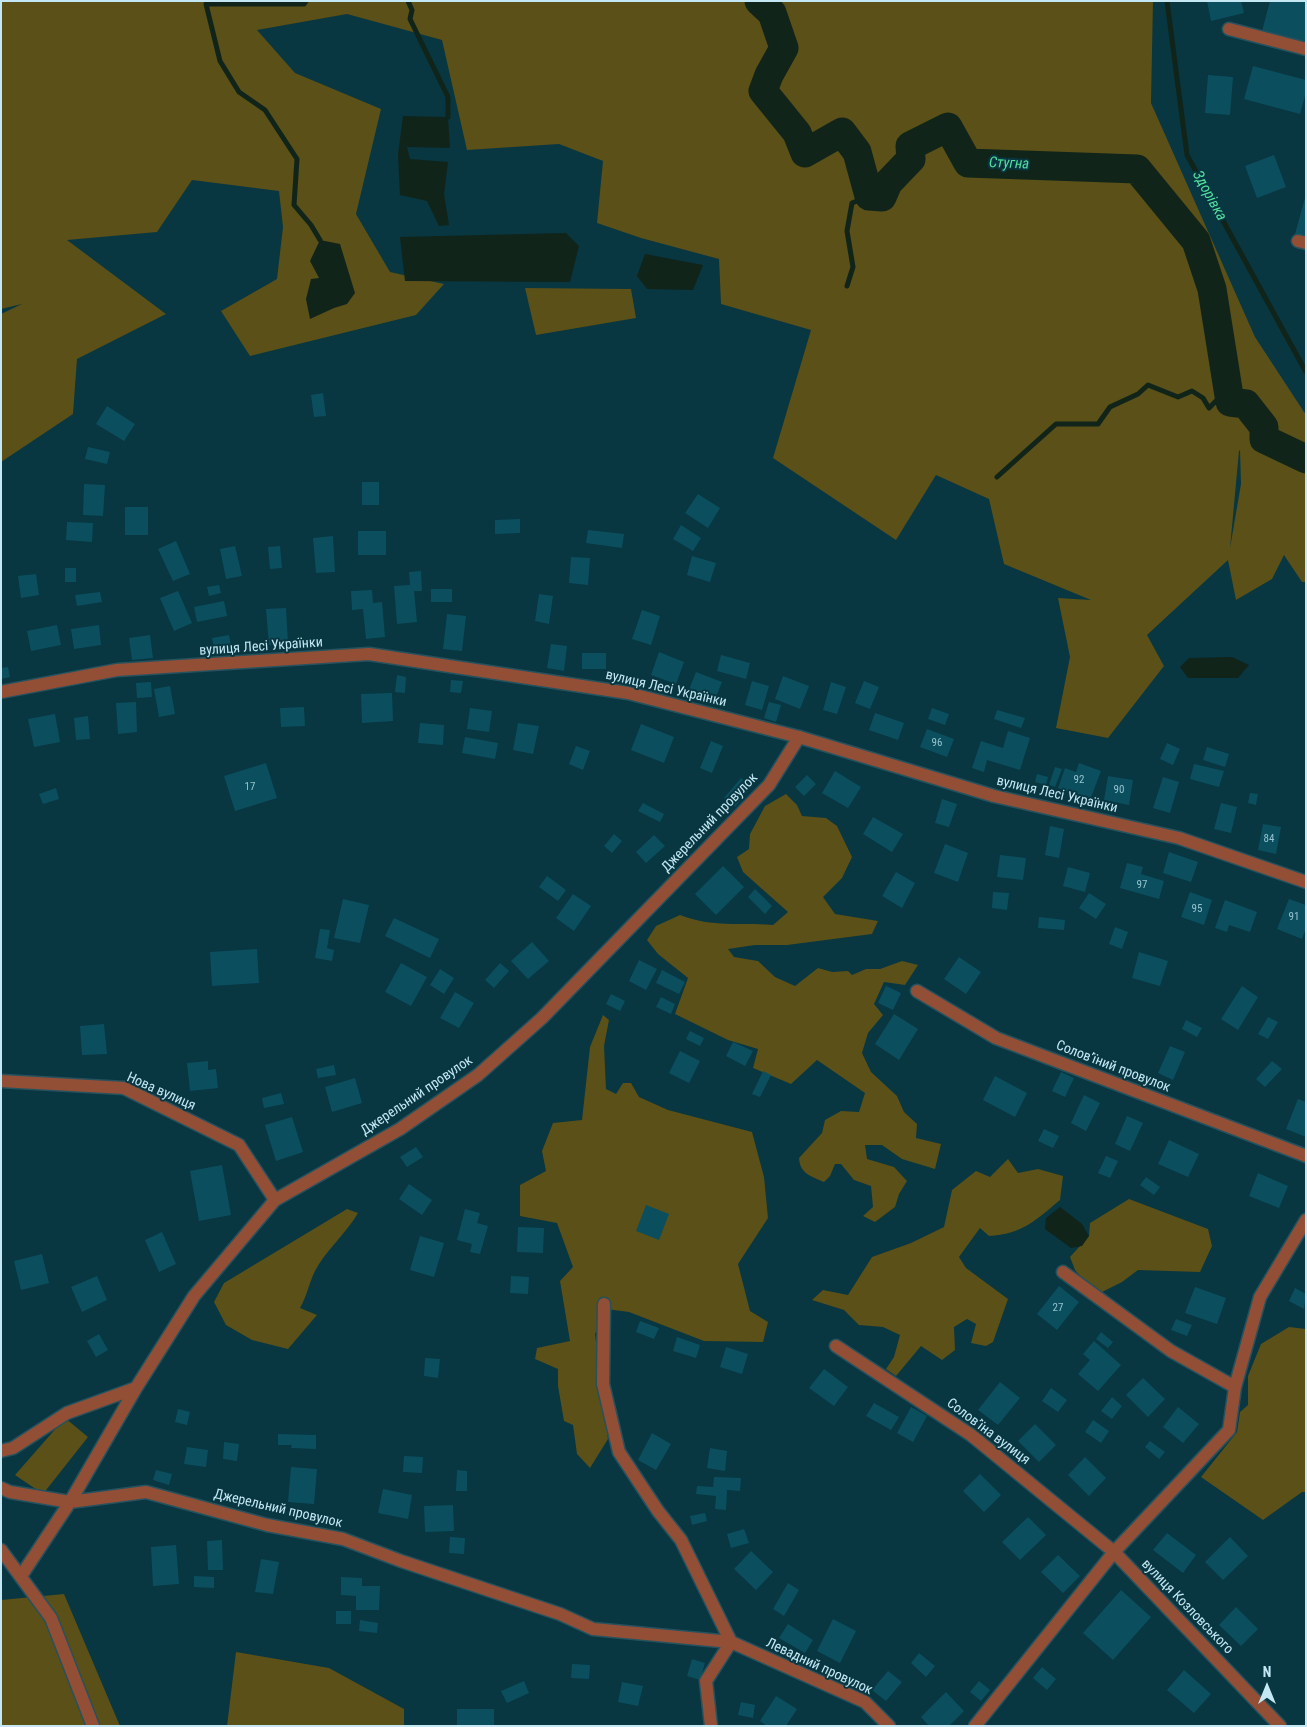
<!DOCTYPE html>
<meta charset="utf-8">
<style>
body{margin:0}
#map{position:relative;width:1307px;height:1727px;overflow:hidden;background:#083641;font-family:"Roboto Condensed",sans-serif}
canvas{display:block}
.frame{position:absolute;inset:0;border:2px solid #c3e8f4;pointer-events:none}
.north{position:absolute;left:1242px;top:1662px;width:50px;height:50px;-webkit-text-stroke:4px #083641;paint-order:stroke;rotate:0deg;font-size:14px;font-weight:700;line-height:20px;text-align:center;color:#c3e8f4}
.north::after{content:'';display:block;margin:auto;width:18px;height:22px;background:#c3e8f4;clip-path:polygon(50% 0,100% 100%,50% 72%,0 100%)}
</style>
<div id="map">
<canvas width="1307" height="1727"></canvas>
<div class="frame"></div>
<div class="north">N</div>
</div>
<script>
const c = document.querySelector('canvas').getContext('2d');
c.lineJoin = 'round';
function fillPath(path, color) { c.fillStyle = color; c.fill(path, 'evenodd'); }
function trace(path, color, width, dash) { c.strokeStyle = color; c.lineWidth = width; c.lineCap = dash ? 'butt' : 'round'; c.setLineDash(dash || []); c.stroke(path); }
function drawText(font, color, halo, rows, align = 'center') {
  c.font = font + ' "Roboto Condensed",sans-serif'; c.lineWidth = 4; c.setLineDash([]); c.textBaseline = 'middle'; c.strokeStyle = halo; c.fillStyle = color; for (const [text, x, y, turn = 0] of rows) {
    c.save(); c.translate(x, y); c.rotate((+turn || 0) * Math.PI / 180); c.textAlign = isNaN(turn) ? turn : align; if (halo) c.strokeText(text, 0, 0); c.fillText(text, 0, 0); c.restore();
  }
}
const green = new Path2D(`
 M1,1H1153L1151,103L1255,337L1306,415V582H1302L1284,555L1272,579L1236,600L1228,560L1147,635L1164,666L1108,738L1056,728L1070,657L1058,598L1091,600L1004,564L989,499L936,475L896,540L773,458L811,330L721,304L719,259L641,238L597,223L603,161L559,144L467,150L442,40L347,14L257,30L295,73L381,109L356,214L390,272L444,284L416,315L250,356L221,311L277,279L283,227L279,191L192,180L157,232L67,240L166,314L77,359L73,414L1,462V314L22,304L1,309ZM1240,450L1241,484L1230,548L1239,451Z
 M525,288L631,289L636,318L536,335Z
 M786,794L797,805L802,816L826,818L837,826L852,857L842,878L823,897L835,914L878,921L872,934L787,945H755L728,949L734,957L758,961L775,977L795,986L818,968L832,972L848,971L852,975L866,969H880L902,961L918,965L905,985L884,982L874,1004L883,1015L868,1033L862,1053L871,1072L897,1096L904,1112L917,1124L916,1138L941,1144L935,1169L902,1159L882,1145H865L867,1159L894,1167L907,1181L899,1194L895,1207L875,1222L863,1216L873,1207L871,1186L854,1180L841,1164H835L830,1176L824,1182C811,1176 800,1174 799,1158L822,1133L825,1120L841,1111L859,1112L865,1093L817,1060L791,1084L753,1068L758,1049L728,1040L675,1014L688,978L658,954L647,940L656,926L680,915C714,928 739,922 773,925L788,912L743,872L737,857L749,849L750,834L765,806Z
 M603,1015L609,1020L604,1046L606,1089L616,1094L623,1083H631L639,1097L668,1110L752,1132L764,1177L768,1218L738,1264L750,1311L768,1322L763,1342L704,1341L629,1312L606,1309L595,1334L608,1439L590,1468L577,1454L573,1425L564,1421L558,1386V1369L535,1359L537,1348L570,1341L560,1281L573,1267L557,1223L520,1216V1185L546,1171L542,1151L553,1123L582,1120L590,1047Z
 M1008,1159L1018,1173L1038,1169L1063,1176L1060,1200C1035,1221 1022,1234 989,1236L980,1228L959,1257L966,1268L1008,1299L993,1342L986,1346L971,1343L976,1324L967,1319L954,1327L955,1350L942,1360L921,1346L896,1376L886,1369L894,1357L900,1335L883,1327L859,1325L844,1310L812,1300L823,1290L848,1295L872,1257L911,1243L944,1227L952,1190L976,1171L990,1177Z
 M1129,1199L1208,1229L1212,1246L1200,1272L1138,1270L1122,1282L1096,1295L1075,1270L1070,1257L1089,1236L1090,1223Z
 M347,1209L358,1213C346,1234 325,1251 315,1271C309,1283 307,1296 300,1308L317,1315L288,1349L252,1340L226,1325L214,1302L224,1283Z
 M1289,1327L1306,1329V1492H1302L1263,1520L1201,1477L1237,1432L1240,1412L1248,1405V1376L1261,1344Z
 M65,1418L88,1437L43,1494L15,1475Z
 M64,1594L120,1726H1V1600Z
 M236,1652L329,1668L404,1709V1726H227Z`);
const water = new Path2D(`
 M403,116L448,117L450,148L407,147L410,159L448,162L444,194L449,225L439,226L427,201L400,195L398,155Z
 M566,233L579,246L570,282L405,281L400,237Z
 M320,240L340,244L355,293L347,304L334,308L310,319L306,299L311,279L319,278L310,261Z
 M645,254L703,265L693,290L647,289L637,276Z
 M1232,657L1249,665L1238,678H1188L1180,667L1189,658Z
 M1060,1207L1082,1224L1089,1236L1082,1246L1071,1248L1045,1229L1046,1218Z`);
const stream = new Path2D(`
 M306,1L304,4H206L220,61L239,92L265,110L297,159L294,205L311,225L320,240
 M408,1L412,10L410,19L448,97V117
 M1167,1L1187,155L1306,372
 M847,286L853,267L847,231L852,203L869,196
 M997,477L1056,424H1098L1110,407L1138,394L1148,385L1178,397L1192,391L1203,398L1209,408L1216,401L1225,409L1230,402`);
const river = new Path2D(`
 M759,1L772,13L784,48L769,75L763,91L797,133L805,153L842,132L857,152L869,196L882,197L888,183L911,159L910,146L948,127L968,163L1137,169L1196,241L1212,289L1230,402L1246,404L1264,427V439L1306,459`);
const building = new Path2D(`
 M1207,1H1241L1244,13L1211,21Z
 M1270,1H1306L1305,46L1261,35Z
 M1253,66L1306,80V92L1300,114L1244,99Z
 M1208,75L1233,77L1230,115L1205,113Z
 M1274,155L1286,187L1257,198L1245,166Z
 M1305,198L1306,199V237L1295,234Z
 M323,393L326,416L314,417L311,395Z
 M107,406L135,424L124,441L96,424Z
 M88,447L110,452L107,464L85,459Z
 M362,482H379V505H362Z
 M84,484L105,485L103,516L83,515Z
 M698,494L720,508L708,528L685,513Z
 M125,507H148V535H125Z
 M520,519V533L495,534V520Z
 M67,522L93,523L92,542L66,540Z
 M681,525L701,538L693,551L673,539Z
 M588,530L624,534L622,548L586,543Z
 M358,531H386V555H358Z
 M333,536L335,572L316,573L313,538Z
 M176,541L190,574L173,581L158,549Z
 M235,546L242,576L226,579L220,549Z
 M280,546L282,568L270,569L268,547Z
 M692,556L716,563L710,582L687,575Z
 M571,557L590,558L588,585L569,583Z
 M65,568H76V582H65Z
 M421,571L422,591H414L417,622L397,624L394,586L410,585L409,572Z
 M36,574L39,595L21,598L18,576Z
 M219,585L221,593L209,596L207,587Z
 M431,589H452V602H431Z
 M372,590L373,603L382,602L385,637L366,639L363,609L352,610L351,591Z
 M178,591L192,623L174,631L160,598Z
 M100,592L102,602L77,606L75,595Z
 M539,594L553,596L549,624L535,621Z
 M224,601L227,616L197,622L194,607Z
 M286,608L288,643L269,645L266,609Z
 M642,610L660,616L651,645L632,639Z
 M447,614L466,616L462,651L443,649Z
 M57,625L61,645L31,651L27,631Z
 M99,625L101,645L74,649L71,629Z
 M150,635L153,658L132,660L129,638Z
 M229,635L232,651L215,653L212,638Z
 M551,644L567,646L564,671L547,668Z
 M659,652L684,662L676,684L651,675Z
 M582,653H606V669H582Z
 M721,655L750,663L746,679L717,671Z
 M8,667L10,677L1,679V668Z
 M696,672L722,682L714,702L688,692Z
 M397,675L406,677L405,693L395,692Z
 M783,676L809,686L800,709L775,699Z
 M451,680L463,681L461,693L450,692Z
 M752,681L769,686L762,710L745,705Z
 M864,681L879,687L870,709L855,703Z
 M151,682L152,697L137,698L136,683Z
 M831,682L846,687L837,714L823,710Z
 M170,686L175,714L159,717L154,689Z
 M392,693L393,721L362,723L361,694Z
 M136,702L137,732L118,734L116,703Z
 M769,702L781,705L776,722L764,718Z
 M304,707L305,726L281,727L280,708Z
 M470,708L492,711L489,732L467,729Z
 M932,708L949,714L945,725L928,719Z
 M997,710L1025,718L1021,728L994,719Z
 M875,713L904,723L898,740L869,730Z
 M55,714L60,742L34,747L28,719Z
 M88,716L90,739L76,740L74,718Z
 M420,723L444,725L443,745L418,743Z
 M518,723L539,726L533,754L513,750Z
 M641,724L674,737L664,763L631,750Z
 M927,729L954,739L947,757L920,747Z
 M1008,731L1030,738L1020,770L987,760L984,772L972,768L981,741L1003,748Z
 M465,737L498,743L495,759L462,753Z
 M711,741L723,746L712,773L700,768Z
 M1167,743L1180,749L1173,765L1160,759Z
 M576,746L590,751L583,770L569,764Z
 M1207,747L1229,754L1225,767L1203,760Z
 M266,763L277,798L235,811L224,776Z
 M1079,763L1101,771L1090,800L1058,788L1065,768L1076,772Z
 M1194,764L1224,771L1219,787L1190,779Z
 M1055,767L1062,769L1055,787L1049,785Z
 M835,771L861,787L848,808L822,793Z
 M1037,774L1048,777L1046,785L1035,782Z
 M807,775L816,784L804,796L795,787Z
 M1108,776L1133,780L1129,805L1104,800Z
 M1163,777L1179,782L1170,813L1153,808Z
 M741,778L751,787L735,807L724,798Z
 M56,788L59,799L43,804L39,794Z
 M1250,793L1258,794L1256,805L1248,803Z
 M942,799L957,804L949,827L935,823Z
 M643,803L664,814L660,822L638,811Z
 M1221,803L1237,807L1231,833L1214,829Z
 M873,817L903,834L892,852L863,834Z
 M1263,824L1281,827L1276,854L1258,850Z
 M1050,826L1064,829L1059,858L1045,855Z
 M614,834L622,841L612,853L604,846Z
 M654,835L665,846L646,863L636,852Z
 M945,844L968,853L958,882L934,873Z
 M1169,852L1198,862L1191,882L1163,873Z
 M1000,855L1026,858L1023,880L997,877Z
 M1127,863L1143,867L1141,874L1164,881L1159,899L1120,888Z
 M723,866L744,887L716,915L695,894Z
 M1068,867L1090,873L1085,892L1063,886Z
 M896,872L915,883L902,908L882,896Z
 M547,876L566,890L558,901L539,887Z
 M755,889L772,906L765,914L748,897Z
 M993,892L1009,893L1007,910L992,908Z
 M1190,892L1212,900L1204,925L1181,917Z
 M1089,893L1106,904L1096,919L1079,908Z
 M573,894L591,906L574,931L556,918Z
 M343,899L369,905L360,943L334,938Z
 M1289,899L1306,905V928L1302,939L1277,929Z
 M1225,900L1257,912L1250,932L1229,925L1227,932L1215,928Z
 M1039,917L1065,920L1064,930L1038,928Z
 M394,918L439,939L430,958L385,936Z
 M1115,927L1128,932L1122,949L1109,944Z
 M320,929L330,930L327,948L334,950L332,961L315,958Z
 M532,942L549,961L528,979L511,961Z
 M257,949L259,983L212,986L210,952Z
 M1139,952L1168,961L1160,986L1132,978Z
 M959,957L981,972L966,994L944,979Z
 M639,960L657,969L646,990L629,981Z
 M401,963L427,977L411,1006L385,992Z
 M500,963L509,971L494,988L485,980Z
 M440,969L454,978L444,994L430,985Z
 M662,970L685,982L679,994L656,983Z
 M886,986L901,993L893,1010L878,1003Z
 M1242,986L1258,997L1238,1030L1221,1019Z
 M455,992L474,1003L459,1028L440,1018Z
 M611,994L625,1001L620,1011L606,1004Z
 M661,997L675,1004L671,1014L656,1007Z
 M894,1014L918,1029L899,1060L875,1044Z
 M1268,1017L1278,1022L1268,1039L1258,1034Z
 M1186,1020L1202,1028L1197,1037L1182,1029Z
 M104,1024L107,1054L82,1055L80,1026Z
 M690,1031L704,1038L700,1046L686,1039Z
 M733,1042L753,1051L745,1066L726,1056Z
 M1170,1046L1185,1052L1173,1080L1158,1073Z
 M680,1051L700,1061L689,1083L669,1073Z
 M208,1061V1070L216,1069L218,1088L190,1091L187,1063Z
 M1272,1061L1282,1069L1265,1087L1256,1079Z
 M334,1065L336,1075L318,1078L316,1069Z
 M763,1071L771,1075L760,1097L752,1094Z
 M1061,1072L1074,1078L1065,1097L1052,1091Z
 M995,1076L1027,1093L1015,1117L983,1100Z
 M355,1078L362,1103L332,1112L325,1087Z
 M281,1093L284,1104L264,1108L262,1098Z
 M1084,1095L1100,1103L1086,1131L1071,1123Z
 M1298,1099L1306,1102V1137L1286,1129Z
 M1127,1116L1143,1123L1130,1151L1115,1144Z
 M292,1117L303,1152L276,1161L265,1125Z
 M1044,1129L1059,1136L1053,1148L1038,1141Z
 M1169,1140L1199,1154L1188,1177L1158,1164Z
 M416,1147L423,1157L407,1167L400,1157Z
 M1106,1156L1118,1161L1110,1178L1098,1173Z
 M222,1165L231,1215L199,1221L190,1171Z
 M1258,1173L1288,1186L1279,1208L1249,1196Z
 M1146,1177L1160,1187L1154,1195L1140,1185Z
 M409,1184L432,1200L422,1215L399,1199Z
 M646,1205L669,1214L659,1240L636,1231Z
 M465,1209L480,1213L477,1223L488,1226L480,1254L470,1252L472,1244L457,1240Z
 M518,1227L544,1228L543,1253L517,1252Z
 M162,1232L176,1264L159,1272L145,1240Z
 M420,1236L444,1243L434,1277L410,1270Z
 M42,1254L49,1283L21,1290L14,1261Z
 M97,1276L107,1300L82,1312L71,1287Z
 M511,1276L529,1277L528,1294L510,1293Z
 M1059,1286L1079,1302L1057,1330L1037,1314Z
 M1195,1287L1226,1298L1217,1324L1185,1313Z
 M1295,1288L1306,1294L1304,1309L1289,1301Z
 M1176,1319L1192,1325L1187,1336L1171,1330Z
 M640,1321L659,1328L654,1339L636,1332Z
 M1101,1332L1113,1342L1108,1348L1096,1339Z
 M99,1334L108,1350L96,1357L87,1341Z
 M677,1337L700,1345L696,1358L673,1351Z
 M1094,1341L1121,1365L1098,1391L1078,1374L1090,1360L1083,1354Z
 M726,1347L748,1354L742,1374L720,1367Z
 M425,1358L440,1359L438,1378L424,1376Z
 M824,1369L848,1387L834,1406L809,1388Z
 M1143,1378L1165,1399L1148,1417L1126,1395Z
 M1000,1382L1020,1398L998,1425L978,1410Z
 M1051,1388L1067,1400L1058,1412L1042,1401Z
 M1112,1397L1122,1406L1112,1419L1101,1411Z
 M874,1403L899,1417L891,1430L866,1416Z
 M911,1407L927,1416L913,1442L897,1433Z
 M1178,1407L1199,1424L1183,1443L1163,1427Z
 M178,1409L190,1412L187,1425L175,1422Z
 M1093,1420L1109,1431L1101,1443L1085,1432Z
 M1035,1424L1056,1445L1039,1462L1018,1441Z
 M652,1433L671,1444L656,1470L638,1460Z
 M278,1434L316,1435V1449L291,1448L292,1445H278Z
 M1150,1441L1165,1452L1159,1459L1145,1447Z
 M224,1442L239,1444L237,1461L223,1459Z
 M187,1447L208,1450L206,1467L184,1464Z
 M710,1448L727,1451L725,1471L707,1468Z
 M404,1456L423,1457L422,1473L403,1472Z
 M1085,1457L1106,1478L1089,1496L1068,1475Z
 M291,1467L317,1469L314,1504L288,1502Z
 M156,1470L172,1474L169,1485L153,1480Z
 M457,1470L467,1471V1491H456Z
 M980,1474L1001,1495L984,1512L963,1491Z
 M714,1477L741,1478L740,1491L727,1490L726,1510L715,1509L716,1496L696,1494L697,1486L713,1487Z
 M383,1489L412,1495L408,1519L378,1513Z
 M453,1505L454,1531L425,1532L424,1506Z
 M705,1513L707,1521L692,1525L690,1516Z
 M1028,1517L1046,1535L1020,1560L1002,1542Z
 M744,1529L749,1543L731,1548L727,1534Z
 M1167,1533L1196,1555L1183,1573L1153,1550Z
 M450,1537L465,1538L464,1554L449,1553Z
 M1230,1537L1248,1556L1223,1580L1205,1562Z
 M222,1540L223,1570H208L207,1541Z
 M176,1545L179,1584L153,1586L151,1547Z
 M751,1551L773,1572L756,1590L734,1569Z
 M1058,1555L1080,1576L1063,1593L1041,1572Z
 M261,1559L279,1562L273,1594L255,1592Z
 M194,1576L214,1577V1588L194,1587Z
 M341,1577L362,1578V1586H380L379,1610H356V1596L341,1595Z
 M788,1583L799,1590L784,1616L773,1609Z
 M1121,1590L1151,1617L1113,1660L1083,1633Z
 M1236,1607L1258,1629L1241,1646L1219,1625Z
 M336,1611H351V1624H336Z
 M833,1619L856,1631L840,1663L817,1651Z
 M360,1620L378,1623L377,1633L359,1631Z
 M788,1624L813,1640L805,1653L779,1638Z
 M919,1653L935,1666L926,1677L911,1663Z
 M692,1659L705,1663L700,1680L687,1676Z
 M572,1664L590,1665L589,1679L571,1678Z
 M1042,1667L1056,1679L1047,1690L1033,1678Z
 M1184,1670L1211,1694L1194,1713L1167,1690Z
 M888,1671L902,1682L886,1701L872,1690Z
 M524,1681L529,1693L507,1703L501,1691Z
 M979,1681L990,1690L981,1701L970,1692Z
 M622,1682L643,1686L638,1706L618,1702Z
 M946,1692L964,1711L949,1726H929L921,1717Z
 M776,1696L797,1709L786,1726H767L760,1721Z
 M741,1702L755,1705L753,1718L738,1715Z
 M457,1709H494V1726H457Z`);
const minor = new Path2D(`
 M1229,29L1306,49
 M1298,241L1306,243
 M917,991L996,1038L1306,1156
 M1,1081L124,1088L239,1145L275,1200
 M1063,1272L1171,1351L1235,1387
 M604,1304L603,1384L619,1452L658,1511L681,1540L731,1642
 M836,1346L971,1435L1114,1552L1280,1726
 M1,1451L13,1448L67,1413L136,1388L194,1296L275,1200L400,1129L478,1075L542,1018L769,785L799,737
 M1,1488L10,1492L70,1502L136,1388
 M21,1576L70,1502L146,1492L267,1525L343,1539L401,1561L560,1614L593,1629L731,1642L865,1702L889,1726
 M711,1726L706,1681L731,1642
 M975,1726L1114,1552L1229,1430L1235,1387L1260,1297L1306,1220`);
const tertiary = new Path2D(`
 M1,692L117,670L369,654L628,693L799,737L994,796L1179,838L1306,882
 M1,1550L51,1618L93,1726`);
const numberNames = [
 ["96",937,743],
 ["92",1079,780],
 ["17",250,787],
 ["90",1119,790],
 ["84",1269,839],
 ["97",1142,885],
 ["95",1197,909],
 ["91",1294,917],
 ["27",1058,1308]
];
const streetNames = [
 ["вулиця Лесі Українки",261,647,-4],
 ["вулиця Лесі Українки",666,689,13],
 ["вулиця Лесі Українки",1057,795,13],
 ["Джерельний провулок",710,823,-46],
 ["Соловʼїний провулок",1113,1067,21],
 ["Нова вулиця",161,1092,24],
 ["Джерельний провулок",417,1096,-34],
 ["Соловʼїна вулиця",988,1432,37],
 ["Джерельний провулок",278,1509,13],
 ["вулиця Козловського",1187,1607,46],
 ["Левадний провулок",819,1667,25]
];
const waterNames = [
 ["Стугна",1009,164,2],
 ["Здорівка",1209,196,61]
];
fillPath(green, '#5a5018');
fillPath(water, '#11241a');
trace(stream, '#11241a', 5);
trace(river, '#11241a', 29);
fillPath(building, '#0b4f5f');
trace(minor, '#26525e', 15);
trace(tertiary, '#26525e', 15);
trace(minor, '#934e36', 12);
trace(tertiary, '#934e36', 12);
drawText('11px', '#95c2cf', null, numberNames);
drawText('14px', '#c3e8f4', '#083641', streetNames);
drawText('italic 15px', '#54df9e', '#083641', waterNames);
</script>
